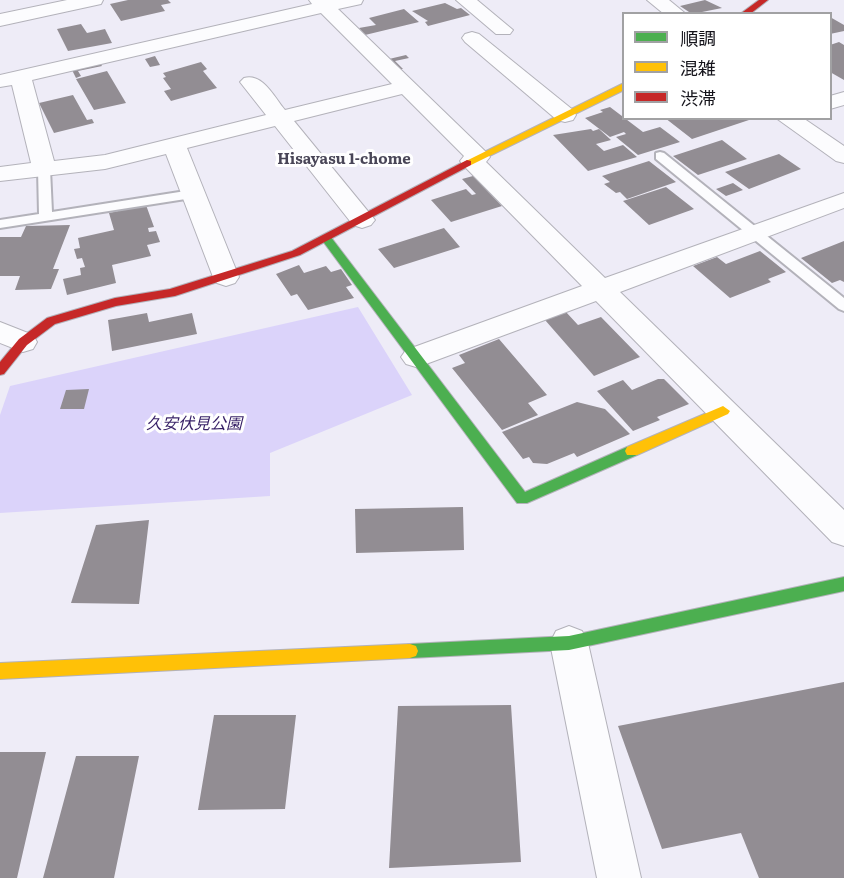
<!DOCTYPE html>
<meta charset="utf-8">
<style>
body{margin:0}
#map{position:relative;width:844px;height:878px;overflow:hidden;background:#eeecf7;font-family:Literata,"Noto Sans JP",serif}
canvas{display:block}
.legend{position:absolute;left:622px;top:12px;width:210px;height:108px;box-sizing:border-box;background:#fff;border:2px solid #a1a1a3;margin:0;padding:8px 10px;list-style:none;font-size:18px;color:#14131a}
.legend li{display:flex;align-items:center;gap:12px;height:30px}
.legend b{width:30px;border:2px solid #a1a1a3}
</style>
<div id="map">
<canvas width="844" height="878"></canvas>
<ul class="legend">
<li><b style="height:8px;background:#4caf50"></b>順調</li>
<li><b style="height:8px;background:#ffc107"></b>混雑</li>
<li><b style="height:8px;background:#c62828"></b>渋滞</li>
</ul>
</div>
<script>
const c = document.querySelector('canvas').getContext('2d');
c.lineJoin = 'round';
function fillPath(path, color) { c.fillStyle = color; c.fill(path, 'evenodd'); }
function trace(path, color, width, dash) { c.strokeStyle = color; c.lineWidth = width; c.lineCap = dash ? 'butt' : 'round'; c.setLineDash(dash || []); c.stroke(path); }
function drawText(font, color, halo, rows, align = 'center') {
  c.font = font + ' Literata,"Noto Sans JP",serif'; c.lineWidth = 6; c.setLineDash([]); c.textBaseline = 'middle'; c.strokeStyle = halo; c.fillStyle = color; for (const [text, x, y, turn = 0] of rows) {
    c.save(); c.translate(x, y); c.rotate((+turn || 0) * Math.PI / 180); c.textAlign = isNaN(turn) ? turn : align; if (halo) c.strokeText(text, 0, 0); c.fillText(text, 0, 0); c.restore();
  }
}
const green = new Path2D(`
 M358,307L412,395L270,453V496L0,513V415L10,386Z`);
const building = new Path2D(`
 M128,0H168L171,3L161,5L165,11L121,21L110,4Z
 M705,0L722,8L692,14L680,6Z
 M445,3L457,9L461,8L470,15L428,26L425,22L428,21L412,11Z
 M404,9L419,22L365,35L359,28L376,25L369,18Z
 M830,17L844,25V31L830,34Z
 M81,24L87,33L105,29L112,43L68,51L57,29Z
 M839,42L844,45V80L830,72V45Z
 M406,55L409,58L395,61L403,69H399L389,59Z
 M155,56L160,65L150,67L145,59Z
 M201,62L207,69L203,71L217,88L171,101L164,91L171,89L163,78L166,77L163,73Z
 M100,63L102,66L78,71L81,76L76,78L72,70Z
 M107,71L126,103L94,110L76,79Z
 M73,95L87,120L92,119L94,123L54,133L39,103Z
 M610,107L643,132L660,127L680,142L638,155L616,137L626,134L624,132L610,137L585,118L603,112L600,110Z
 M665,118H747L749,120L692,139Z
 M591,129L593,131L599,129L611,140L596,144L604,151L623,145L637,157L588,171L553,135Z
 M722,140L747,159L698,175L673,156Z
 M779,154L801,169L749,189L725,172Z
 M649,161L676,182L627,199L620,192L616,193L604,184L610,182L602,176Z
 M473,176L502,206L451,222L431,200L466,189L472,195L476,194L462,179Z
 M733,183L743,190L726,196L716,189Z
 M666,187L694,209L649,225L623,201Z
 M146,205L154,227L148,228L149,232L156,231L160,242L147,245L151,256L112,265L116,283L67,295L63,279L81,275L80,268L85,267L82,258L77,259L74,249L80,248L78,238L114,230L109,213Z
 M70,225L53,269H59L51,289L15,290L20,276H0V237H21L26,226Z
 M444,228L460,247L394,268L378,249Z
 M844,241V282L840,280L832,283L801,258Z
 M760,251L786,272L768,279L771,282L730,298L693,266L717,257L726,264Z
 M299,265L304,273L326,266L331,272L341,269L352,285L346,287L354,298L308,310L297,294L291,296L276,274Z
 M566,312L578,325L601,317L640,357L594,376L545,320Z
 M147,313L149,322L192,313L197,334L112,351L108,320Z
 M499,339L547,395L528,403L538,415L502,430L452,368L465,363L459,355Z
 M658,379H664L689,404L657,417L660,420L633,431L597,391L623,380L632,390Z
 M89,389L84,409H60L66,390Z
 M577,402L605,409L630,434L577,457L574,453L547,464L533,463L529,457L523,459L502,432Z
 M463,507L464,550L356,553L355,509Z
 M149,520L139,604L71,603L96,525Z
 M844,682V878H759L741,833L662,849L618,726Z
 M511,705L521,862L389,868L398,706Z
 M214,715H296L285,809L198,810Z
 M0,752H46L17,878H0Z
 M76,756H139L114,878H43Z`);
const lane = new Path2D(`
 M660,152L664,153L844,298V311L839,309L656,159V153Z
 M44,165L50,169L52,212L192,190L198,194L192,198L0,228V220L39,214L38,169Z`);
const street = new Path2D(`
 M67,0H103L101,4L0,26V14Z
 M309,0H363L361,4L338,9L486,152L490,157L486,162L605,278L844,193V208L620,292L844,510V546L832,542L596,301L426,364L416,367L406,364L401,357L406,350L582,286L464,166L460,161L464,156L402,94L294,121L371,215L375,220L371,225L362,228L353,225L275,126L187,148L239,277L235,283L226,286L217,283L213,277L166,154L105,169L0,181V167L31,163L12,85L0,87V75L312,4ZM321,13L392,84L285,110C274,97 263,73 244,78L240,82L266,115L105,155L54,161L32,80Z
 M456,0H477L513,30L510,34H496Z
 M647,0H669L686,14H664Z
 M472,32L479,34L573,110L576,115L573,120L565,122L557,120L465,42L462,38L465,34Z
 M844,92V105L830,109V96Z
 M776,118H803L844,146V163L836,161Z
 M0,322L33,335L37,342L33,349L23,352L0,343Z
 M569,626L582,631L588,643L641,878H597L550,643L556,631Z`);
const fast = new Path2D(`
 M326,235L330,236L525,492L627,447H637L639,451L637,455L527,503H517L322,240L321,238Z
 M844,577V591L569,650L410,658L404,656L402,651L404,646L410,644L569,636Z`);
const slow = new Path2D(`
 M624,83V90L471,165H463L462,163Z
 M723,406L730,411L728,414L637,455H627L625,451L627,447Z
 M410,644L416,646L418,651L416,656L410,658L0,679V663Z`);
const jam = new Path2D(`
 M759,0H768L750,14H740Z
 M467,160L471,161V165L300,255L175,296L116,306L55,324L27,345L4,374L0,375V362L19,339L47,318L115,298L170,289L292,251Z`);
const farNeighbourhoodnames = [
 ["Hisayasu 1-chome",344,160]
];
const parkNames = [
 ["久安伏見公園",194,424]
];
fillPath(green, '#dbd3fa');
fillPath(building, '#928d93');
trace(lane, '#b3b2ba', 4);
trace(street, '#b3b2ba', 2);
trace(fast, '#b3b2ba', 2);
trace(slow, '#b3b2ba', 2);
trace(jam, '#b3b2ba', 2);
fillPath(lane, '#fcfcfe');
fillPath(street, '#fcfcfe');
fillPath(fast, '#4caf50');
fillPath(slow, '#ffc107');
fillPath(jam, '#c62828');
drawText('bold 15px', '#494657', '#fff', farNeighbourhoodnames);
drawText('italic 16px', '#351e65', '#fff', parkNames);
</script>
